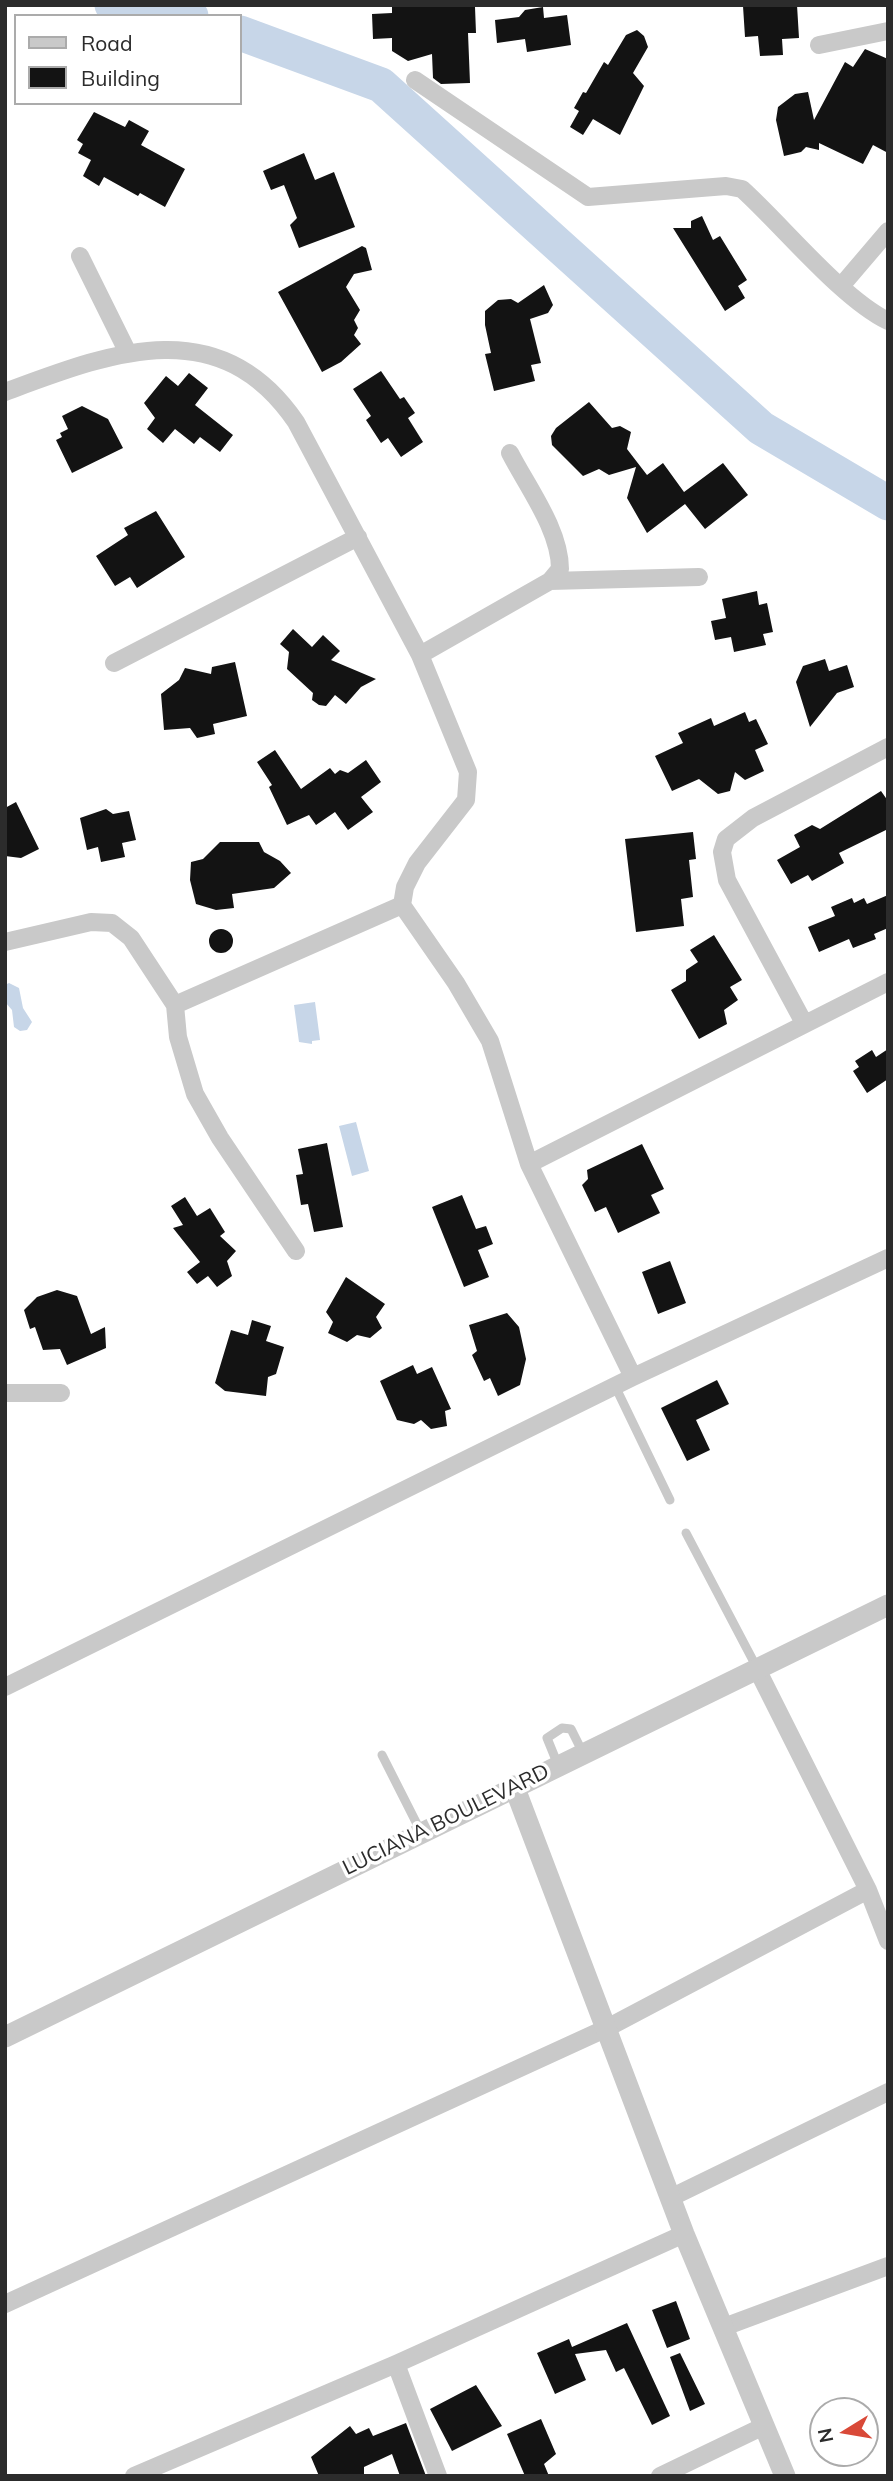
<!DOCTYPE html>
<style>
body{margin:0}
#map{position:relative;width:893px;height:2481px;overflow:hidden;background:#fff;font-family:Mulish,sans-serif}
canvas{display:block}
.frame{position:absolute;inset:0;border:7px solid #2c2c2c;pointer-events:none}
.legend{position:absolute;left:14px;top:14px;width:228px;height:91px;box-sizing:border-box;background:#fff;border:2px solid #ababab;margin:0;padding:9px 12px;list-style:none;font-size:21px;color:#2c2c2c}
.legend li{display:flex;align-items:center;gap:14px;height:35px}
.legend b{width:35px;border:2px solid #ababab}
.north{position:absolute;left:809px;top:2397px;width:70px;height:70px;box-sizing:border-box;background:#fff;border:2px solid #ababab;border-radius:50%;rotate:259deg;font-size:19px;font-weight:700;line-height:28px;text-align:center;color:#2c2c2c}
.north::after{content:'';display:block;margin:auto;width:24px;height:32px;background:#d94938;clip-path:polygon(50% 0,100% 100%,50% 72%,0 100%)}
</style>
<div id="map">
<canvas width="893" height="2481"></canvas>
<div class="frame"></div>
<ul class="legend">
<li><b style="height:9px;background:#c9c9c9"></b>Road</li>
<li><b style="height:19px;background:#131313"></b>Building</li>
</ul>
<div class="north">N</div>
</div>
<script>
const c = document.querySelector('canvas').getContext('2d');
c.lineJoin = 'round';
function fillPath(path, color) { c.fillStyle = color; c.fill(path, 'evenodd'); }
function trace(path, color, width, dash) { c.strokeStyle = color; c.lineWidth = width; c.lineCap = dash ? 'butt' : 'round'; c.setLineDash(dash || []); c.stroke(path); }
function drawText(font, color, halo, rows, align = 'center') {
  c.font = font + ' Mulish,sans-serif'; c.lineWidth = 7; c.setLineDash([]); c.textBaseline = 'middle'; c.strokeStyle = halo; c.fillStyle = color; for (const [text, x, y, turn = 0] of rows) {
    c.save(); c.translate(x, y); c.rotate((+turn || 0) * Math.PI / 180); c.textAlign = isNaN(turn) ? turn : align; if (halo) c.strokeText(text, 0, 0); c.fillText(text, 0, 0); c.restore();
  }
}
const water = new Path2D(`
 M9,983L19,988L23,1008L32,1022L27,1030L20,1031L14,1027L12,1010L5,1002V985Z
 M315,1002L320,1040L312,1041V1044L299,1042L294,1005Z
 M356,1122L369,1171L352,1176L339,1126Z`);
const river = new Path2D(`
 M112,5L171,8L191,16
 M240,33L381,85L761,428L888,503`);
const building = new Path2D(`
 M392,5L475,7L476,33H468L470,83L441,84L433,78L432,54L408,61L392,51V38L373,39L372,14L392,13Z
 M797,5L799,38L782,39L783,55L760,56L758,36L745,37L743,6Z
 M543,7L544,18L567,15L571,45L527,52L525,39L497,43L495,20L519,17L525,10Z
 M637,30L644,36L648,47L633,73L644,86L620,135L593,119L583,135L570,127L579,111L574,108L583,92L586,93L604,62L608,65L626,35Z
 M865,49L888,59V153L873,145L863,164L819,143V150L806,147L801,152L784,156L776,120L778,107L795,94L808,92L814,120L845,62L853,67Z
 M94,112L125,127L129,120L149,131L141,145L185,169L165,207L140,193L138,196L104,177L99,186L83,176L91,160L78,153L83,144L77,140Z
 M304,153L315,180L334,172L355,227L299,248L290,225L297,218L284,185L271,190L263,171Z
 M702,216L713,240L720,236L747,280L738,286L745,298L725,311L673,228H691V221Z
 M362,246L366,248L372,270L354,274L346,287L360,310L354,320L358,328L354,335L361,344L341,362L322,372L278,292Z
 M544,285L553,305L548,313L530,319L541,363L531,365L535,381L494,391L485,354L491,353L485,325V311L498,300L511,299L518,303Z
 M381,371L400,399L404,397L415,413L408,418L423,442L401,457L388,438L381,443L366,420L371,416L353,389Z
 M189,373L208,388L195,405L233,435L220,452L200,437L194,444L175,429L163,443L147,429L155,418L144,403L166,376L178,386Z
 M589,402L612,428L620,426L631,432L627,449L647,475L663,463L684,492L723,463L748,495L705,529L685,504L647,533L627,498L636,467L609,475L599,469L583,476L552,445L551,436L556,428Z
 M82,406L108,419L123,448L72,473L56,440L62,437L60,433L68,429L62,416Z
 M156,511L185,557L137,588L130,577L115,586L96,556L128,535L124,528Z
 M757,591L759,605L767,603L773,632L763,634L766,645L734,652L731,637L715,640L711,621L726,618L722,599Z
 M293,629L312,647L323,635L340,651L331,660L376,679L361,687L346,704L335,695L326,706L319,705L312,700L313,693L287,669L289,652L280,644Z
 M825,659L829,671L847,665L854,687L837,693L810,727L796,682L803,666Z
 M235,662L247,716L213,724L215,734L197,738L190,728L164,730L161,694L179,680L185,668L211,674L212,667Z
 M745,712L749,722L756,719L768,744L755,750L764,771L745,780L735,772L730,791L718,794L699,779L672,791L655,756L683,743L678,733L711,718L714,726Z
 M275,750L301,789L330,768L335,774L340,770L348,773L366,760L381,782L361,797L373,812L348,830L335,812L316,825L309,815L287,825L269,787L272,785L257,762Z
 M881,791L888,801V829L839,853L844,863L812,881L808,875L791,884L777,860L800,847L794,835L812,825L820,829Z
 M16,802L39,849L21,858L5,856V808Z
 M106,809L113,814L129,811L136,840L122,843L125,857L101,862L98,847L87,850L80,818Z
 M693,832L696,859L689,860L693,897L681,899L684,926L636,932L625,839Z
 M220,842H259L264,852L280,861L291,873L274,888L232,894L234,908L216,910L196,904L190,880L191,862L203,859Z
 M888,895V928L874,934L876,939L853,948L849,939L819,952L808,927L835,916L831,907L852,898L854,903L864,898L867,904Z
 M209 941a12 12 0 1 1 24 0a12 12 0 1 1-24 0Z
 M714,935L742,980L730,987L738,1000L724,1010L727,1024L699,1039L671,990L686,981V970L698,962L690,950Z
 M888,1049V1079L867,1093L853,1071L859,1067L855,1061L872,1050L876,1057Z
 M327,1143L343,1227L314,1232L308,1204L301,1205L296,1175L303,1174L298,1149Z
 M642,1144L664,1189L651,1195L660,1213L618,1233L606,1207L595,1212L582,1185L588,1179L587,1170Z
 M462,1195L476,1229L486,1226L493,1244L478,1250L489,1277L464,1287L432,1207Z
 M185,1197L197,1216L210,1208L225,1232L220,1236L236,1251L227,1261L232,1276L217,1287L208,1276L197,1284L187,1272L200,1262L173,1228L183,1225L171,1206Z
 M670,1261L686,1303L658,1314L642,1272Z
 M346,1277L385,1304L376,1317L382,1328L370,1338L357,1335L347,1342L328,1333L333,1322L326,1312Z
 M57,1290L77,1296L91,1334L105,1327L106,1348L67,1365L60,1349L43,1350L35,1327L30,1329L24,1310L37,1297Z
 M507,1313L519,1327L526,1359L520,1385L498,1396L490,1378L484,1381L472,1355L477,1351L469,1325Z
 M252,1320L271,1326L266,1341L284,1347L276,1374L268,1377L266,1396L225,1391L215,1383L231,1330L248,1335Z
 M413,1365L417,1374L432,1367L451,1409L445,1411L447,1426L431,1429L421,1420L414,1424L397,1420L380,1381Z
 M717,1380L729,1404L696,1420L710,1450L687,1461L661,1408Z
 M676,2301L690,2339L667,2348L652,2310Z
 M627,2323L670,2416L652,2425L624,2368L616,2372L606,2350L575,2354L586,2380L555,2394L537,2353L569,2339L572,2347Z
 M680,2353L705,2404L690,2411L670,2357Z
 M476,2385L502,2426L452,2451L430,2409Z
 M541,2419L556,2454L544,2464L549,2476H525L507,2434Z
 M406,2423L426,2476H400L392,2454L364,2467V2476H319L311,2457L350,2426L356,2434L369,2428L373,2436Z`);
const service = new Path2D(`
 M615,1386L670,1500
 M686,1533L757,1668
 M382,1755L421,1832
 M558,1765L547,1738L562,1728L571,1729L583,1753`);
const minor = new Path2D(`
 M819,45L888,31
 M415,80L588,197L726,186L742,189C783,226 841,298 888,321
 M80,256L128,353
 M842,285L888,231
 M5,392C110,353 219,309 296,422L420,655L468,772L466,800L417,863L405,887L402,905L456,983L490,1041L529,1164L633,1377
 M550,581L699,577
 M420,655L550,581L560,569C560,530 528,488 510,453
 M114,663L358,537
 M5,942L91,922L112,923L131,938L175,1005L178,1037L195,1094L220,1138L296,1251
 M175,1005L402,905
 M804,1023L727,880L722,852L726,839L753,818L888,747
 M529,1164L888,982
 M5,1393H61
 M757,1669L868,1890L888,1941
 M5,1687L633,1377L888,1258
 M670,2198L888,2092
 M5,2304L607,2028L868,1890
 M724,2327L888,2266
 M396,2364L438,2476
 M134,2476L396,2364L684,2234
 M660,2476L764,2426`);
const tertiary = new Path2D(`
 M514,1786L684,2234L785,2476
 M5,2037L888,1605`);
const streetNames = [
 ["LUCIANA BOULEVARD",446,1820,-26]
];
fillPath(water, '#c7d6e8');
trace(river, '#c7d6e8', 35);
fillPath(building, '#131313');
trace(service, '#c9c9c9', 9);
trace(minor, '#c9c9c9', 18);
trace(tertiary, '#c9c9c9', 21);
drawText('21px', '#2c2c2c', '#fff', streetNames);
</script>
